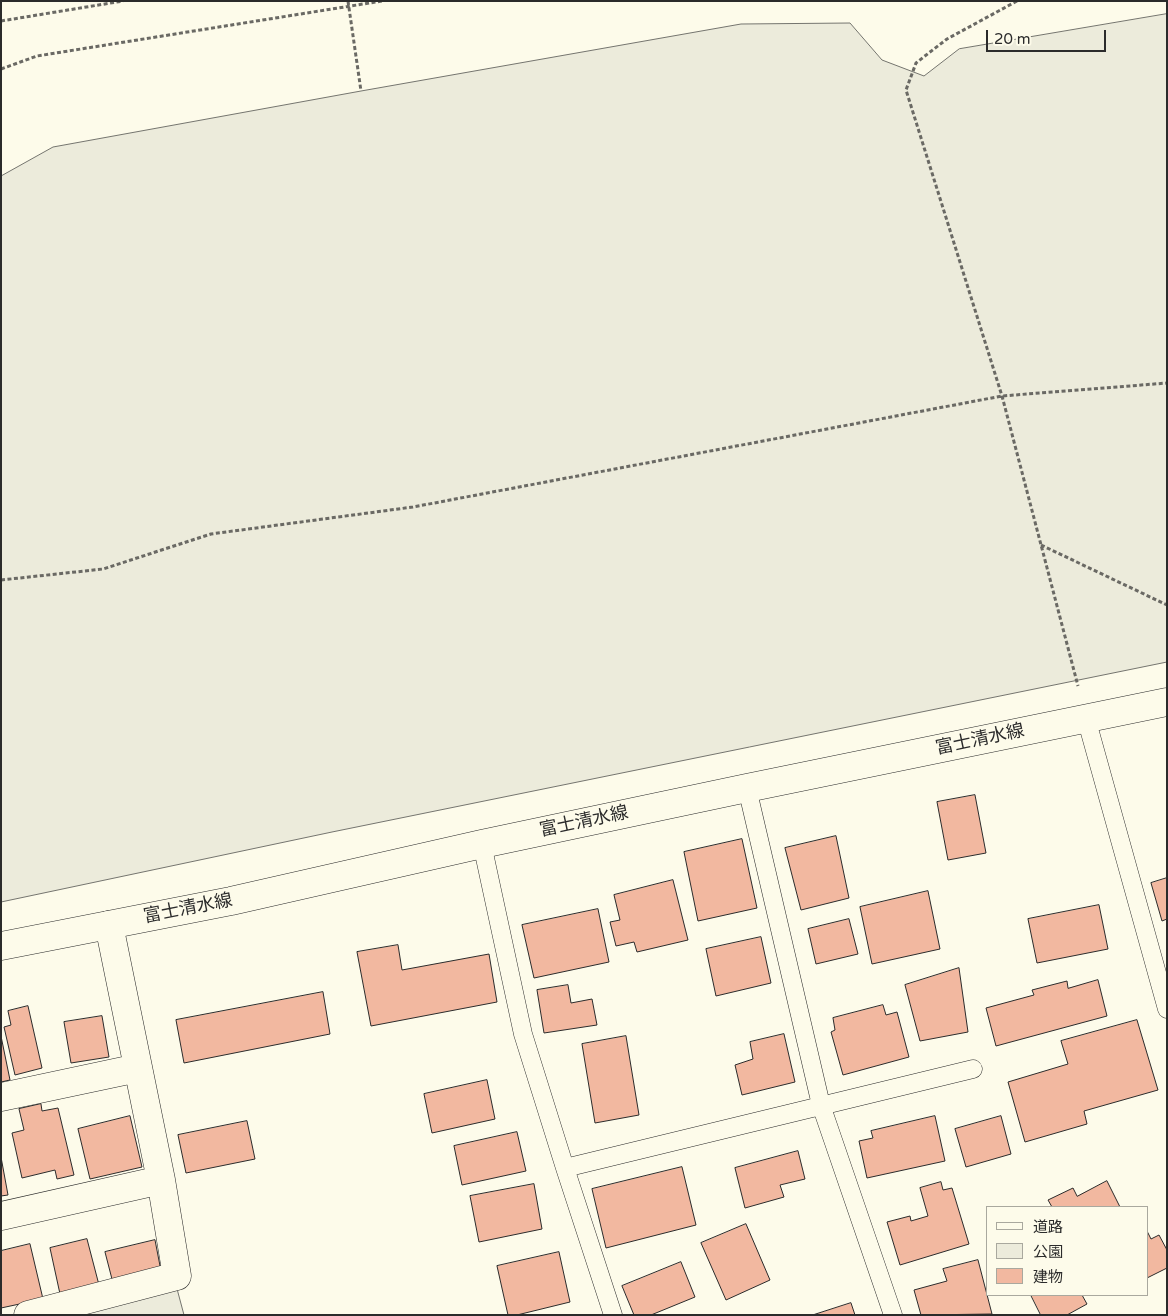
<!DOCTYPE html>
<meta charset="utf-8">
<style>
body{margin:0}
#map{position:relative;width:1168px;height:1316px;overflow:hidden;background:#fdfbea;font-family:"Varela Round","Noto Sans JP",sans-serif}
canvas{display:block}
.frame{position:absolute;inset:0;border:2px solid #2b2b2b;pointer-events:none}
.legend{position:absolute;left:986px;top:1206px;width:162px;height:90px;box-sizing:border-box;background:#fdfbea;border:1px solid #a9a89e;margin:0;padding:6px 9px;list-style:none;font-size:15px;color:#2b2b2b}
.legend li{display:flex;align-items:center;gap:10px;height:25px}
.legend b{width:25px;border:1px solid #a9a89e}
.scale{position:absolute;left:986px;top:30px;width:120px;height:22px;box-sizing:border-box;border:2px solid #2b2b2b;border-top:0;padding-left:6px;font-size:15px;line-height:18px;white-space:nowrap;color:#2b2b2b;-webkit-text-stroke:4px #fdfbea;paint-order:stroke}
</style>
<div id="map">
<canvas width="1168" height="1316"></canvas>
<div class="frame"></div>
<ul class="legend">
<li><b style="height:6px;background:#fdfbea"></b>道路</li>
<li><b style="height:14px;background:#ecebdb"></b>公園</li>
<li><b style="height:14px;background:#f2b8a0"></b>建物</li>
</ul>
<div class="scale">20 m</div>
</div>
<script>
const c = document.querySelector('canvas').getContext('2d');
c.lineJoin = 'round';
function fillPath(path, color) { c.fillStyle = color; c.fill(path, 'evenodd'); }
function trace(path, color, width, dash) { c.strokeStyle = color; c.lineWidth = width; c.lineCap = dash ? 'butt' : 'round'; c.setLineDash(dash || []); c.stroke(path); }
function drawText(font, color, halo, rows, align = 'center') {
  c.font = font + ' "Varela Round","Noto Sans JP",sans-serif'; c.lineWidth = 4; c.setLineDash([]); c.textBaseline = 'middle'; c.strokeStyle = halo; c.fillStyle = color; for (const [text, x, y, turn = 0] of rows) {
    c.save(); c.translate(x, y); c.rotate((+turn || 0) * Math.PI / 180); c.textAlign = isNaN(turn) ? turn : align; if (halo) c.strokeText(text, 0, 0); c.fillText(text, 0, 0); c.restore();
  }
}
const green = new Path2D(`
 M1167,14V662L332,832L1,902V176L53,147L361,91L741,24L850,23L882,60L924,76L959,49Z
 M176,1285L184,1315H66Z`);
const building = new Path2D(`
 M975,795L986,853L948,860L937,802Z
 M836,836L849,898L801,910L785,848Z
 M742,839L757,908L698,921L684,852Z
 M1167,878V919L1162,921L1151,883Z
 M673,880L688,940L637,952L634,942L616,946L610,922L620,920L614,895Z
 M928,891L940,949L872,964L860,907Z
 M1099,905L1108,949L1037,963L1028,919Z
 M598,909L609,962L534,978L522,925Z
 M849,919L858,954L816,964L808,929Z
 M761,937L771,983L716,996L706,949Z
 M398,945L402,970L489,954L497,1002L371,1026L357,952Z
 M959,968L968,1032L920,1041L905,985Z
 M1098,980L1107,1016L996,1046L986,1008L1034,995L1032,990L1067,981L1068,988Z
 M568,985L571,1003L592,999L597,1025L544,1033L537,990Z
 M323,992L330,1034L184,1063L176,1020Z
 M883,1005L886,1015L897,1012L909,1057L843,1075L831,1032L835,1030L833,1018Z
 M28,1006L42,1068L15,1075L4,1027L11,1025L8,1011Z
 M102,1016L109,1057L71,1063L64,1022Z
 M1137,1020L1158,1090L1084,1111L1087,1124L1025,1142L1008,1082L1068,1064L1061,1041Z
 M784,1034L795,1082L742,1095L735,1065L753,1059L750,1042Z
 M1,1036L10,1080L1,1082Z
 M626,1036L639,1115L595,1123L582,1044Z
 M487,1080L495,1119L432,1133L424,1094Z
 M41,1104L42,1111L58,1108L74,1175L57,1179L55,1170L22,1178L12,1133L24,1130L19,1109Z
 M130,1116L142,1167L90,1179L78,1129Z
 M935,1116L945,1161L867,1178L859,1141L873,1138L871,1131Z
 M1001,1116L1011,1154L966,1167L955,1129Z
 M247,1121L255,1159L186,1173L178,1135Z
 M517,1132L526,1171L462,1185L454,1146Z
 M798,1151L805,1179L780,1185L784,1197L745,1208L735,1168Z
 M1,1157L8,1195L1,1196Z
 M682,1167L696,1225L606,1248L592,1189Z
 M1107,1181L1120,1207H1052L1048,1200L1073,1188L1077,1196Z
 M941,1182L943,1190L952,1188L969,1244L900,1265L887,1222L910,1216L911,1221L928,1216L920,1188Z
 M534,1184L542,1229L479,1242L470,1196Z
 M746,1224L770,1280L726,1300L701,1243Z
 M1147,1231L1151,1239L1159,1235L1167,1250V1268L1147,1278Z
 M87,1239L99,1285L60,1294L50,1248Z
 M155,1240L161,1271L113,1283L105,1252Z
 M30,1244L43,1299L1,1308V1251Z
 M559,1252L570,1302L517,1315H508L497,1266Z
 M978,1260L992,1314L921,1315L914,1290L947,1281L943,1269Z
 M681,1262L695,1297L651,1315H634L622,1286Z
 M1031,1295H1082L1087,1304L1067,1315H1041Z
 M851,1303L855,1315H813Z`);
const path = new Path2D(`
 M348,1L361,91
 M1017,1L947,39L930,52L916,63L906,90L1002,396L1078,686
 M1,21L123,1
 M1,69L37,56L382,1
 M1041,545L1167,605
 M1,580L103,569L211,534L413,507L1002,396L1167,383`);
const lane = new Path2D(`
 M1086,718L1167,1009
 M747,788L821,1105L893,1315
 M482,844L523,1034L565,1168L613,1315
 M565,1168L973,1069`);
const street = new Path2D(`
 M1,1097L138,1068
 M1,1216L161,1180L109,925
 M28,1315L177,1276L161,1180`);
const secondary = new Path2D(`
 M1,946L231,901L482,844L747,788L1167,702`);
const streetNames = [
 ["富士清水線",980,740,-12],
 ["富士清水線",584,822,-12],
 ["富士清水線",188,909,-11]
];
fillPath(green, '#ecebdb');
trace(green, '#74746e', 1);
fillPath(building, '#f2b8a0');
trace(building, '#2b2b2b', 1);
trace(lane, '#2b2b2b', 19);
trace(street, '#2b2b2b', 29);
trace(secondary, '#2b2b2b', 29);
trace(path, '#6a6964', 3, [4, 2.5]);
trace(lane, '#fdfbea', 18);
trace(street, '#fdfbea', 28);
trace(secondary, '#fdfbea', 28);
drawText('18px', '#2b2b2b', '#fdfbea', streetNames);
</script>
